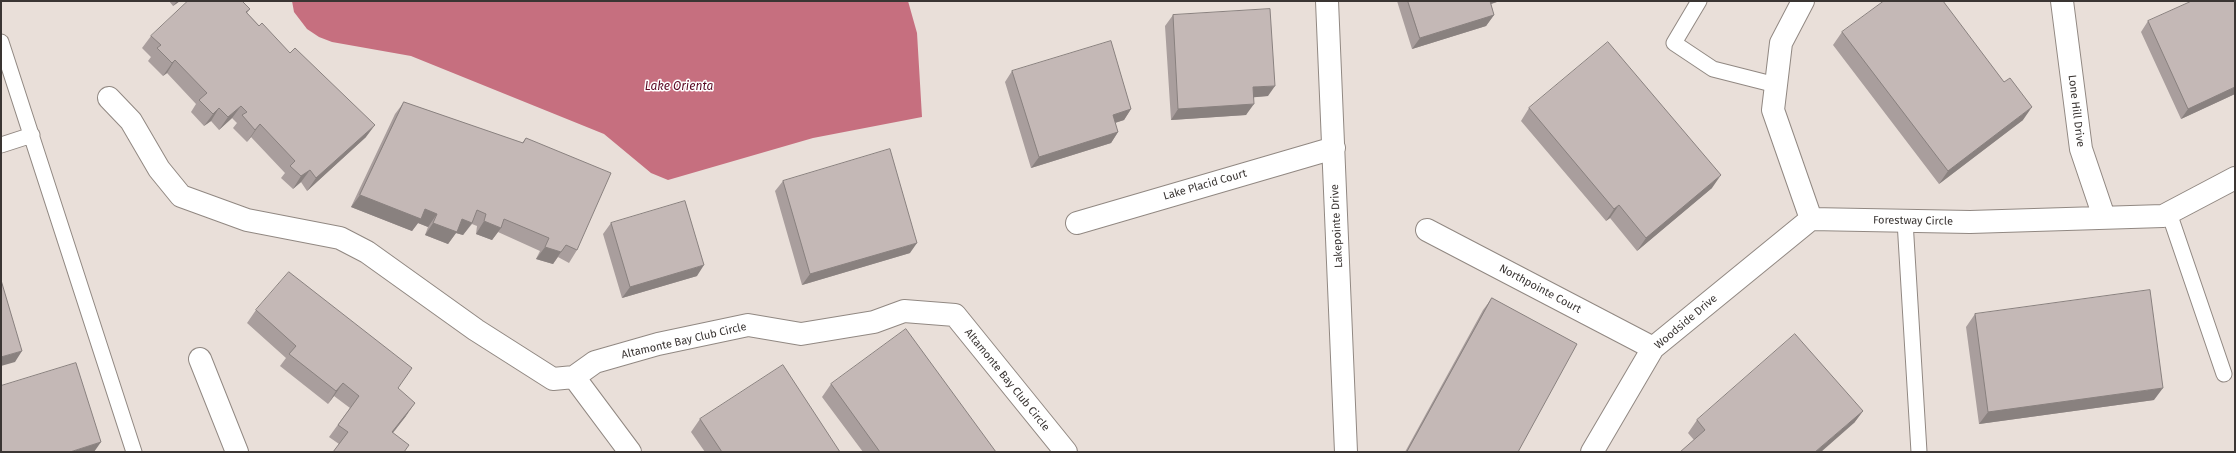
<!DOCTYPE html>
<style>
body{margin:0}
#map{position:relative;width:2236px;height:453px;overflow:hidden;background:#e9dfd9;font-family:"Fira Sans",sans-serif}
canvas{display:block}
.frame{position:absolute;inset:0;border:2px solid #3a3533;pointer-events:none}
</style>
<div id="map">
<canvas width="2236" height="453"></canvas>
<div class="frame"></div>
</div>
<script>
const c = document.querySelector('canvas').getContext('2d');
c.lineJoin = 'round';
function fillPath(path, color) { c.fillStyle = color; c.fill(path, 'evenodd'); }
function trace(path, color, width, dash) { c.strokeStyle = color; c.lineWidth = width; c.lineCap = dash ? 'butt' : 'round'; c.setLineDash(dash || []); c.stroke(path); }
function drawText(font, color, halo, rows, align = 'center') {
  c.font = font + ' "Fira Sans",sans-serif'; c.lineWidth = 3; c.setLineDash([]); c.textBaseline = 'middle'; c.strokeStyle = halo; c.fillStyle = color; for (const [text, x, y, turn = 0] of rows) {
    c.save(); c.translate(x, y); c.rotate((+turn || 0) * Math.PI / 180); c.textAlign = isNaN(turn) ? turn : align; if (halo) c.strokeText(text, 0, 0); c.fillText(text, 0, 0); c.restore();
  }
}
const water = new Path2D(`
 M292,1H908L917,33L922,117L813,138L668,180L651,173L604,134L411,56L332,42L319,37L307,29L294,12Z`);
const service = new Path2D(`
 M1699,1L1674,43L1713,69L1776,85
 M1,42L134,452
 M1,145L32,135
 M2169,213L2224,374
 M1905,221L1919,452`);
const minor = new Path2D(`
 M1327,1L1346,452
 M1803,1L1781,43L1773,110L1811,219L1970,222L2163,216L2235,178
 M2062,1L2081,149L2104,217
 M109,98L131,121L159,169L181,196L247,220L340,238L367,252L476,330L553,379L574,377L595,362L658,344L748,325L801,334L874,322L904,311L955,315L1066,452
 M1077,223L1334,148
 M1427,230L1653,348
 M200,359L237,452
 M574,377L630,452
 M1592,452L1653,348L1811,219`);
const wall = new Path2D(`
 M169,1H180L173,6Z
 M1397,1H1500L1491,4L1494,15L1486,26L1412,49Z
 M250,9L247,13L366,137L307,191L301,182L293,189L281,178L285,173L251,137L247,142L233,128L237,123L232,118L219,130L211,121L204,126L191,112L196,104L167,73L163,76L148,61L151,57L142,48L151,36Z
 M1173,15L1268,96L1254,97L1246,115L1171,120L1165,26Z
 M2148,21L2235,94L2181,119L2141,32Z
 M1842,32L2023,120L1939,184L1833,45Z
 M1012,71L1131,109L1124,120L1115,123L1118,132L1111,143L1031,168L1005,82Z
 M404,102L522,143L526,138L577,250L569,263L558,257L553,264L536,259L540,251L498,232L492,240L476,234L477,226L472,224L463,235L456,233L448,244L425,235L428,227L418,223L412,231L351,207L395,114Z
 M1529,108L1712,188L1637,251L1610,218L1606,221L1521,121Z
 M783,181L910,253L802,285L775,191Z
 M611,223L697,276L622,298L603,234Z
 M1492,298L1518,452H1405L1483,310Z
 M256,310L398,388L406,416L393,433L339,444L329,437L350,408L334,396L328,404L280,366L286,358L247,323Z
 M1975,314L2154,400L1979,424L1966,327Z
 M831,384L996,452H863L822,397Z
 M1863,411L1854,423L1694,440L1688,433L1697,420Z
 M700,419L840,452H705L691,432Z`);
const shadedWall = new Path2D(`
 M177,1H180L173,6Z
 M1485,1H1500L1481,7Z
 M1494,15L1486,26L1412,49L1420,38Z
 M175,60L167,73L163,76L172,63Z
 M1275,86L1268,96L1246,98L1253,87Z
 M2235,87V94L2181,119L2188,109Z
 M1254,104L1246,115L1171,120L1178,109Z
 M241,106L232,118L219,130L228,117Z
 M2032,107L2023,120L1939,184L1948,171Z
 M219,108L211,121L204,126L213,114Z
 M1131,109L1124,120L1105,126L1113,115Z
 M260,124L251,137L247,142L255,130Z
 M375,125L366,137L307,191L316,178Z
 M1118,132L1111,143L1031,168L1039,157Z
 M310,170L301,182L293,189L301,176Z
 M1721,175L1712,188L1637,251L1646,238Z
 M360,195L425,209L437,214L428,227L418,223L412,231L351,207Z
 M1619,205L1610,218L1606,221L1614,209Z
 M462,219L472,223L463,235L456,233L448,244L425,235L433,223Z
 M484,221L501,228L492,240L476,234Z
 M917,243L910,253L802,285L810,274Z
 M545,247L561,252L553,264L536,259Z
 M704,265L697,276L622,298L630,287Z
 M22,351L15,362L1,366V357Z
 M343,383L334,396L328,404L336,391Z
 M2163,388L2154,400L1979,424L1988,412Z
 M415,403L406,416L383,445L392,432Z
 M1863,411L1854,423L1821,452H1815Z
 M101,442L94,452H70Z`);
const building = new Path2D(`
 M188,1H242L250,9L246,12L259,26L262,23L290,53L295,48L375,125L316,178L310,170L301,176L290,166L295,161L260,124L255,130L242,115L247,112L241,106L228,117L219,108L213,114L199,100L207,93L175,60L172,63L157,48L161,45L151,36Z
 M1408,1H1490L1494,15L1420,38Z
 M1884,1H1943L2004,82L2010,78L2032,107L1948,171L1842,32Z
 M2192,1H2235V87L2188,109L2148,21Z
 M1270,9L1275,86L1253,87L1254,104L1178,109L1173,15Z
 M1111,41L1131,109L1113,115L1118,132L1039,157L1012,71Z
 M1608,42L1721,175L1646,238L1619,205L1614,209L1529,108Z
 M404,102L523,143L526,138L611,173L577,250L566,245L561,252L545,247L549,238L504,219L501,228L484,221L486,214L477,210L472,223L462,219L457,232L433,223L437,214L425,209L421,219L360,195Z
 M890,149L917,243L810,274L783,181Z
 M685,201L704,265L630,287L611,223Z
 M289,272L412,368L398,388L415,403L392,432L409,445L404,452H333L348,432L338,425L359,396L343,383L336,391L289,354L296,346L256,310Z
 M1,280L22,351L1,357Z
 M2150,290L2163,388L1988,412L1975,314Z
 M1492,298L1577,344L1518,452H1407Z
 M906,329L996,452H880L831,384Z
 M1795,334L1863,411L1815,452H1680L1705,430L1697,420Z
 M76,363L101,442L70,452H1V386Z
 M783,365L840,452H722L700,419Z`);
const streetNames = [
 ["Lone Hill Drive",2076,111,83],
 ["Lake Placid Court",1205,185,-16],
 ["Forestway Circle",1913,221,1],
 ["Lakepointe Drive",1337,226,-93],
 ["Northpointe Court",1540,289,28],
 ["Woodside Drive",1686,322,-40],
 ["Altamonte Bay Club Circle",684,341,-13],
 ["Altamonte Bay Club Circle",1007,380,51]
];
const waterNames = [
 ["Lake Orienta",679,87]
];
fillPath(water, '#c66f7f');
trace(service, '#918882', 17);
trace(minor, '#918882', 24);
trace(service, '#fff', 15);
trace(minor, '#fff', 22);
fillPath(wall, '#a99e9d');
fillPath(shadedWall, '#89817f');
fillPath(building, '#c4b8b6');
trace(building, '#89817f', 1);
drawText('11px', '#3a3533', '#fff', streetNames);
drawText('italic 12px', '#590823', '#fff', waterNames);
</script>
